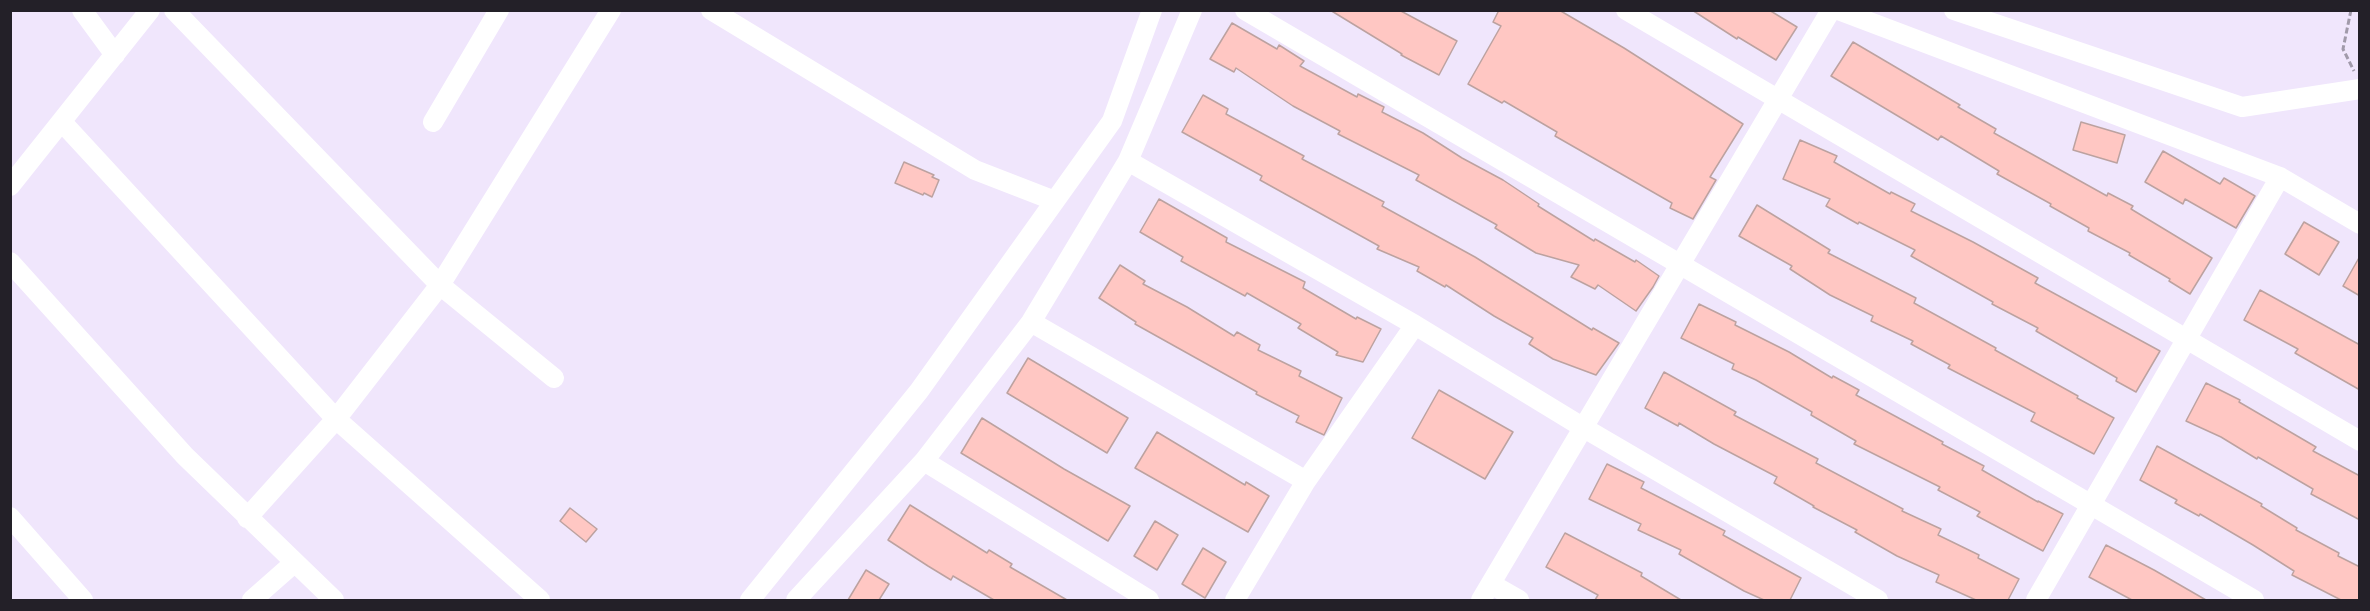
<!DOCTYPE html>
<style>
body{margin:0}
#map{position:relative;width:2370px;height:611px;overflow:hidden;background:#f0e6fc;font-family:Inter,sans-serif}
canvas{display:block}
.frame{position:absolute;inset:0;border:12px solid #232028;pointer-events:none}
</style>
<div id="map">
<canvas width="2370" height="611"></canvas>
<div class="frame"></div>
</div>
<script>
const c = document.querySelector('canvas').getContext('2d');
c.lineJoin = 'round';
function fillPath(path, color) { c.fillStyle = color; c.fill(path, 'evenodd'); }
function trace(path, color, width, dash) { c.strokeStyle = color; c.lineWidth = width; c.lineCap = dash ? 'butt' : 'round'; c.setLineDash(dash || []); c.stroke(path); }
const building = new Path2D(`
 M1330,10H1399L1457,41L1439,75L1401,55L1402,54Z
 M1499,10H1559L1624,48L1743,124L1710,177L1716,180L1693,219L1670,208L1672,203L1555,136L1557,132L1504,101L1502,103L1468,84L1501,26L1493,22Z
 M1692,10H1769L1797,27L1776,60L1738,37L1737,39Z
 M1232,23L1277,49L1279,45L1304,61L1300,66L1357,97L1358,94L1384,107L1382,112L1423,133L1462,158L1503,180L1539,204L1538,206L1594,241L1595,239L1635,262L1636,260L1659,276L1653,287L1636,311L1598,285L1595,289L1571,277L1579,265L1536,253L1495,228L1497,225L1416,180L1419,175L1338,134L1340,131L1293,106L1236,68L1234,72L1210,59Z
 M1853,42L1960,105L1958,107L1996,129L1994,133L2107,196L2108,193L2133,206L2131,209L2212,258L2190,294L2169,281L2170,279L2129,255L2130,253L2088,231L2089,228L2050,206L2051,204L1997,174L1999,171L1941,136L1938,140L1831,76Z
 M1203,95L1228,109L1226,114L1304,156L1302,159L1384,202L1382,206L1475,257L1592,330L1593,328L1619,343L1596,375L1553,359L1529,344L1533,338L1494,316L1446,285L1445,287L1417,271L1419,267L1377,249L1379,246L1260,180L1262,176L1182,132Z
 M2081,122L2125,135L2117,163L2073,150Z
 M1800,140L1837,156L1834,162L1890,194L1891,192L1915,204L1911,211L1973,242L2038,278L2035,283L2160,351L2136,392L2116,381L2117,378L2036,331L2038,328L1992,304L1993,302L1911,256L1915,250L1859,222L1858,224L1826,206L1830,199L1783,179Z
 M2163,151L2220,184L2224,178L2255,196L2236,228L2185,199L2183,204L2145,182Z
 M904,162L934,175L932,177L939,180L932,197L924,193L923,195L895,183Z
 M1159,199L1227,238L1226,242L1305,282L1303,288L1356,319L1357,317L1381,329L1363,362L1336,355L1338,352L1298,328L1301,324L1247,293L1245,296L1181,261L1183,257L1140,232Z
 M1757,205L1830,250L1828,253L1916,298L1914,303L1996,348L1995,350L2078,396L2077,398L2114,418L2094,454L2031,421L2035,413L1948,368L1950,365L1911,344L1913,341L1871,321L1873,316L1830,295L1790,269L1792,266L1739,236Z
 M2304,222L2339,242L2319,275L2285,254Z
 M2360,256V296L2343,286Z
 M1120,265L1145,281L1143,284L1187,307L1234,336L1237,332L1260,345L1258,350L1301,371L1299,376L1342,398L1324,435L1296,422L1299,416L1256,394L1257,392L1135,324L1136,322L1099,298Z
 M2260,290L2360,345V390L2295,353L2298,349L2244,320Z
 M1699,304L1736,322L1735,325L1789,352L1832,378L1833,376L1859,390L1856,395L1943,442L1942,444L1984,466L1982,470L2038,502V501L2063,514L2043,551L1977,516L1980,512L1938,490L1940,487L1854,444L1856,441L1811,415L1812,412L1756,380L1732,369L1734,364L1681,338Z
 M1028,358L1128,418L1107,453L1007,393Z
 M1664,372L1736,412L1734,415L1818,459L1816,463L1903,509L1902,511L1941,529L1938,535L1979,555L1978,558L2019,579L2008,600H1976L1936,582L1939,575L1897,556L1855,532L1857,530L1813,507L1814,506L1774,483L1777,477L1714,444L1679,423L1678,426L1645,408Z
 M2206,383L2240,400L2239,402L2316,447L2313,451L2360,476V520L2311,494L2313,489L2258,457L2257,459L2221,437L2186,421Z
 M1439,390L1513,432L1485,479L1412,438Z
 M982,418L1064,469L1130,506L1108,541L961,453Z
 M1157,432L1245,485L1246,482L1269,496L1248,532L1135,468Z
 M2157,446L2262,504L2261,506L2297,528L2296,530L2339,553L2338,556L2360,567V600H2341L2292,575L2294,571L2253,545L2200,514L2199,516L2175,503L2177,500L2140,480Z
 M1607,464L1644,482L1641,488L1725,531L1723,535L1801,578L1790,600H1764L1744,591L1679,554L1681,550L1638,530L1641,524L1589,499Z
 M910,505L987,553L989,550L1012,564L1010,567L1067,600H994L953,576L951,580L928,566L888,540Z
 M570,508L597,529L586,542L560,521Z
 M1155,521L1178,535L1157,570L1134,556Z
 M1565,533L1642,573L1641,576L1681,600H1595L1598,595L1546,567Z
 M2106,545L2154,570L2206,600H2132L2089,577Z
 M1203,548L1226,562L1205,598L1182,584Z
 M866,570L889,584L879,600H848Z`);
const path = new Path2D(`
 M2351,10L2343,49L2354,71`);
const minor = new Path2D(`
 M82,10L115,55
 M174,10L440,285L554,378
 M711,10L975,170L1055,201
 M1245,10L2254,600
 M1626,10L2360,441
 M1838,10L2280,177L2360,224
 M1954,10L2242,107L2360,89
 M62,122L336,419L247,518
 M433,122L499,10
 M1128,161L1415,325L1584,428L1878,600
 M10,186L150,10
 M10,262L185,456L334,600
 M1031,322L1306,481
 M924,461L1149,600
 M10,517L83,600
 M1491,584L1519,600
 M252,600L294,563
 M540,600L336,419L440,285L611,10
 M750,600L919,391L1112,121L1152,10
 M796,600L924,461L1031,322L1128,161L1192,10
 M1235,600L1306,481L1415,325
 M1481,600L1831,10
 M2036,600L2280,177`);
fillPath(building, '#ffc7c3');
trace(building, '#bca2a0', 1.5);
trace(path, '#a19aaa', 3, [6, 3]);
trace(minor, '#fff', 20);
</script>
